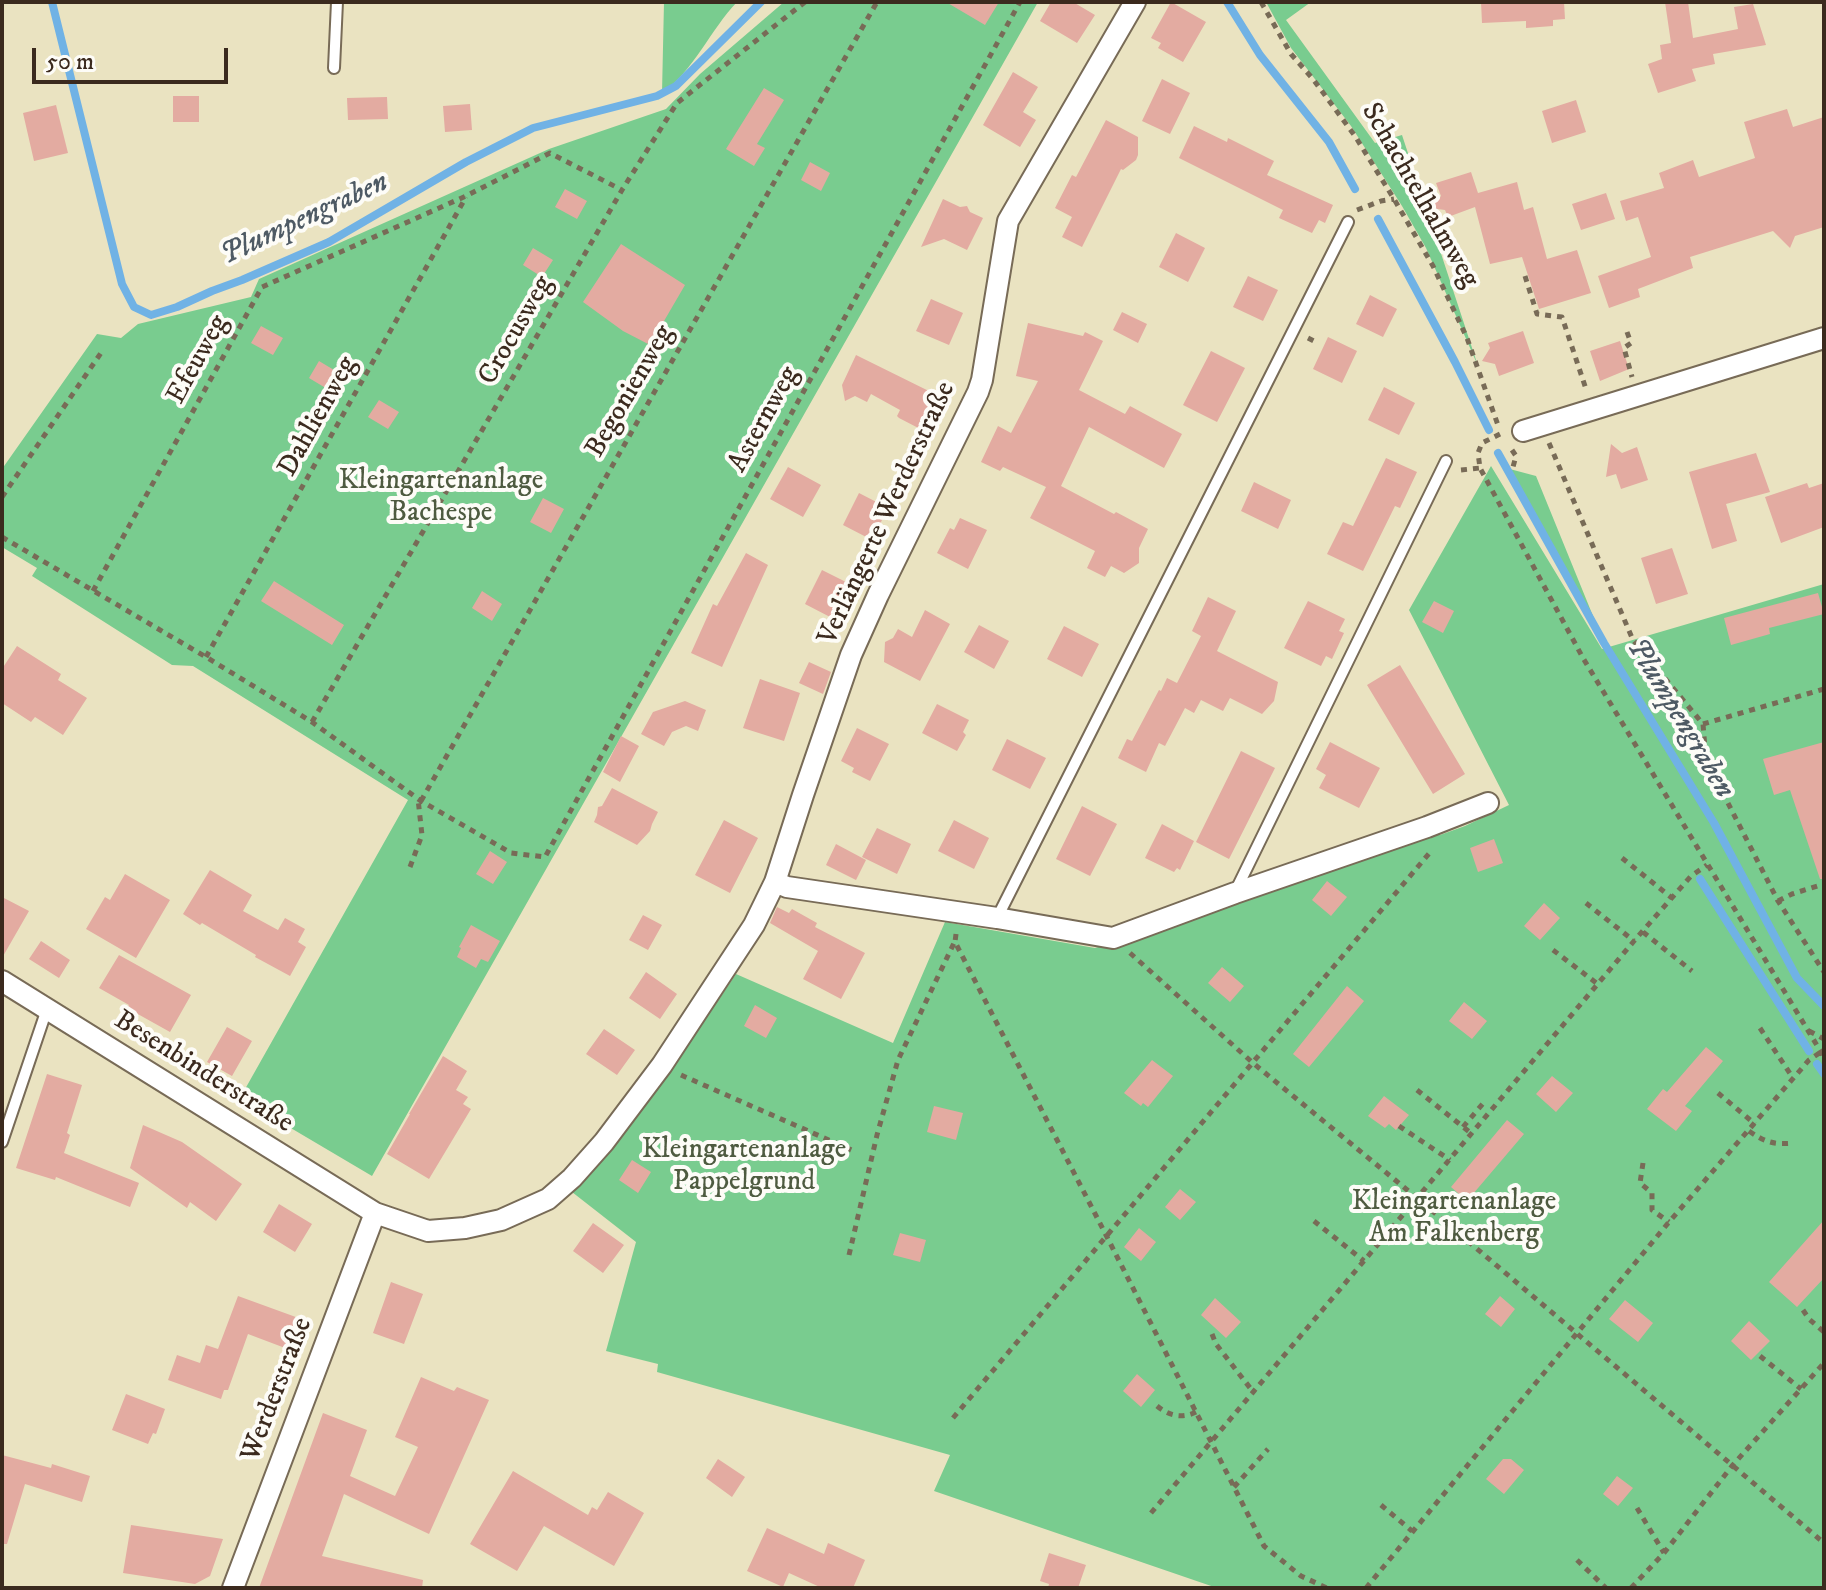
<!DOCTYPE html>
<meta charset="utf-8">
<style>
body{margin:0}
#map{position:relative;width:1826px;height:1590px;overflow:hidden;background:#eae3c1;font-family:"IM FELL DW Pica",serif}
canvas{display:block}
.frame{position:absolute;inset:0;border:4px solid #3b2a1e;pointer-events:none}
.scale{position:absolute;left:32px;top:48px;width:196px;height:36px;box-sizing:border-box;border:4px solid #3b2a1e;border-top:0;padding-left:10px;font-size:24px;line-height:28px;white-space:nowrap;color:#3b2a1e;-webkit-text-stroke:6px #fdfcf7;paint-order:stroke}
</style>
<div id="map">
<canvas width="1826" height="1590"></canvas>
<div class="frame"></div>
<div class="scale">50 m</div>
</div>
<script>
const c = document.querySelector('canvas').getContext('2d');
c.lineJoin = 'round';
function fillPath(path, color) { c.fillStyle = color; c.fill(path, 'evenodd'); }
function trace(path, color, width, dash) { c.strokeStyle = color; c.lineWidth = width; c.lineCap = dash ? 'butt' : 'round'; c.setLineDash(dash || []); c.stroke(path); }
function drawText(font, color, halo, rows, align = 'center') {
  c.font = font + ' "IM FELL DW Pica",serif'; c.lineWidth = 8; c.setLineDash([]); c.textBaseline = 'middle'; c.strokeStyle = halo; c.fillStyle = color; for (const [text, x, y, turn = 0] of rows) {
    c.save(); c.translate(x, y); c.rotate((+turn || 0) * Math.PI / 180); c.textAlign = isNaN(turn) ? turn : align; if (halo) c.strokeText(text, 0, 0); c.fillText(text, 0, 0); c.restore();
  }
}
const green = new Path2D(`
 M664,2H737C711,29 693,72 662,93Z
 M784,2H1038L372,1176L240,1098L408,800L193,666L172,665L32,576L37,568L2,547V469L97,334L121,338L138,324L251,297L259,279L549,149L666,109L700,74Z
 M1266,2H1311L1286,20L1375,143L1402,135L1478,366L1426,248L1402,206L1351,126L1291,48Z
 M1491,466L1602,649L1824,584V1588H1217L934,1491L950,1455L657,1372L658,1364L606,1351L636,1242L572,1192C592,1175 609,1152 625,1132C665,1081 700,1027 736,974L893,1043L945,922L1095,948L1284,888L1437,832L1440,835L1465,826L1509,805L1409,610Z
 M1506,468L1536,476L1604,643Z`);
const stream = new Path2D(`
 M52,2L122,284L134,307L151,315L177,307L212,291L242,280L329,242L466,162L533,128L657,96L676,86L761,2
 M1227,2L1260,55L1329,142L1355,189
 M1378,219L1455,362L1489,430
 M1498,453L1604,643L1714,823L1797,978L1824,1006
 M1700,879L1809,1051
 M1817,1064L1824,1074`);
const building = new Path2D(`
 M946,2H999L985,25Z
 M1051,2H1073L1095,15L1077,43L1040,21Z
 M1171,2L1206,22L1183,62L1158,48L1161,43L1151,38Z
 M1481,2H1564L1565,19L1553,20V26L1526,28V21L1482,23Z
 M1665,2H1688L1693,38L1738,29L1734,7L1753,4L1766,45L1713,54L1715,64L1692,69L1696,81L1658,93L1648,64L1662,59L1660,45L1671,43Z
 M1013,72L1038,87L1023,112L1036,120L1020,147L983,125Z
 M1162,79L1190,93L1170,134L1142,121Z
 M764,88L784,100L757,144L765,148L754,166L726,149Z
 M173,96H199V122H173Z
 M387,97L388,119L348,120L347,98Z
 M1576,100L1586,132L1552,143L1542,111Z
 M470,104L472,130L445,132L443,106Z
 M56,105L68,153L34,161L23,113Z
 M1787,109L1793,127L1824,117V227L1795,236L1790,248L1773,231L1690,257L1693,268L1638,289L1640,297L1609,308L1598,276L1651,257L1638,217L1626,221L1620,201L1664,188L1659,173L1693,160L1699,177L1755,158L1744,122Z
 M1106,120L1138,137V155L1136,160L1123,170L1121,169L1082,247L1062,237L1072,217L1055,208L1072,175L1076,177Z
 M1194,126L1227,142L1228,138L1274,161L1267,175L1333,205L1325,223L1319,220L1312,233L1279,218L1283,210L1179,158Z
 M810,162L830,173L821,191L801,180Z
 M1471,172L1478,193L1517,182L1524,210L1533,207L1547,259L1577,250L1591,293L1539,309L1522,257L1490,264L1475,207L1448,217L1445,210L1430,208L1441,196L1436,183Z
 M565,189L587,201L577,219L555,207Z
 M1606,193L1615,219L1581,230L1572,204Z
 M943,199L960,207L967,206L970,212L983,218L967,250L944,239L921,247Z
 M1176,233L1205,248L1188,282L1159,267Z
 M621,244L685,285L650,345L623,331L583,302Z
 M533,248L553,260L542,277L523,265Z
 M1248,276L1278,290L1263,321L1233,307Z
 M1370,295L1397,309L1383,337L1356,324Z
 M931,299L963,313L949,345L916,331Z
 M1122,312L1147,324L1138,343L1113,330Z
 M1028,323L1083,336L1085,332L1103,341L1079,390L1125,414L1130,406L1182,434L1164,468L1089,427L1061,486L1114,514L1116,512L1148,529L1139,548V563L1124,573L1111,566L1105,577L1087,568L1095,551L1030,518L1046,487L1003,467L1000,471L981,462L998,426L1011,433L1038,381L1016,376Z
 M261,326L283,338L273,355L251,343Z
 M1523,331L1534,363L1499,376L1495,364L1482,361L1490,348L1488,343Z
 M1328,337L1357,351L1342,383L1313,369Z
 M1620,341L1629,369L1600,381L1590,351Z
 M1211,351L1245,368L1217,422L1183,405Z
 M856,355L945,399L928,433L899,418L897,416L900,410L871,394L867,402L855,396L845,401L842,385Z
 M319,361L339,373L329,390L309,378Z
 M1384,387L1415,403L1399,435L1368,420Z
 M379,400L399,412L388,429L368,417Z
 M1611,444L1622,453L1637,447L1648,480L1621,489L1616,474L1606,477Z
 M1756,453L1770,492L1726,504L1737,541L1712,549L1689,472Z
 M1386,458L1417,472L1400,508L1395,506L1363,571L1327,554L1343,522L1353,526Z
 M788,467L821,485L803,517L770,499Z
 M1254,482L1291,500L1278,529L1241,511Z
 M1807,483L1809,488L1824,483V527L1781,543L1765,497Z
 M859,493L888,508L872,540L843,525Z
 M543,498L564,509L551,533L530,522Z
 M960,518L987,530L968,569L937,553L950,528L954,530Z
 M1672,548L1688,594L1656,604L1641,558Z
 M746,553L768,565L722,667L691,653L713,604L717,606Z
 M822,570L850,584L832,618L805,604Z
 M274,581L344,625L332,645L261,601Z
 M482,591L502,604L492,621L472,608Z
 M1818,593L1824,614L1769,628L1770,634L1731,645L1724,618Z
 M1208,597L1236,611L1217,651L1278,682L1274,701L1262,714L1230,698L1223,711L1201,700L1194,713L1185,708L1165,746L1159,743L1146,772L1118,758L1127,739L1132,741L1159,690L1161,691L1167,678L1177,683L1201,636L1192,631Z
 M1308,601L1345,619L1339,631L1344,633L1332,659L1326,656L1321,666L1284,648Z
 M1434,601L1454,611L1443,633L1422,622Z
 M925,610L950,624L920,681L884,662L885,642L893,638L898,629L912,637Z
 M979,625L1009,641L994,669L964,652Z
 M1064,626L1099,644L1082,677L1047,659Z
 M17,646L61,674L58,680L87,698L63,735L35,717L31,722L2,703V669Z
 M809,662L831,672L823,694L799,683Z
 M1400,665L1465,774L1433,794L1367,685Z
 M760,679L800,693L784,741L743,728Z
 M685,701L706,710L698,731L686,726L672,732L664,746L641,734L653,712Z
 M937,704L969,720L963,732L966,735L957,751L922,733Z
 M857,728L889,744L870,781L852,772L854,768L841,761Z
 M621,736L639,746L620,782L603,772Z
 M1007,739L1046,758L1030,789L992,770Z
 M1330,742L1380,768L1359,808L1319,788L1326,775L1316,769Z
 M1824,742V879H1820L1790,790L1774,795L1763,759Z
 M1241,751L1275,768L1229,859L1196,842Z
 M612,788L658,812L652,824L650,831L637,845L594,822L597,815L598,807L602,806Z
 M1082,806L1117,824L1090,876L1056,859Z
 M724,820L758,838L730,893L695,875Z
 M954,820L989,838L974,869L938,851Z
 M1162,824L1194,841L1180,870L1177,868L1174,872L1145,858Z
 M877,828L911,844L897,874L862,857Z
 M1494,839L1503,863L1478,872L1470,848Z
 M836,844L866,860L856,880L826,865Z
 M490,851L507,862L493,884L476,874Z
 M210,870L252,895L243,911L278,930L285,918L305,929L298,942L306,947L290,976L255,957L256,955L202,923L200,925L183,914Z
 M125,874L170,900L136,958L86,929L105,897L110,900Z
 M1327,881L1347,897L1331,916L1312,900Z
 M2,897L29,911L2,958Z
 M1544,903L1560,918L1540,940L1524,926Z
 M777,907L789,913L792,909L817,923L815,927L865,953L841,999L803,979L818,951L770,923Z
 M643,915L662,925L648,950L629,940Z
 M471,925L500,941L488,962L481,959L476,968L457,957L461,948L459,947Z
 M41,941L70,960L59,978L29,959Z
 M119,955L191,995L170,1032L127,1008L129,1005L99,988Z
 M1222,967L1244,986L1230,1002L1208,983Z
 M646,972L677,994L660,1019L629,998Z
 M1347,986L1364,1001L1309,1067L1293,1054Z
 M1464,1002L1487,1021L1472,1039L1449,1021Z
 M755,1005L777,1018L766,1038L744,1026Z
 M227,1027L252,1041L232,1076L207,1062Z
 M604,1029L635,1050L617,1075L586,1054Z
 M1706,1047L1723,1061L1685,1106L1692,1111L1676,1131L1647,1109L1663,1089L1667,1092Z
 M443,1056L467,1071L456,1090L468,1097L463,1104L471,1109L429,1179L387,1154L410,1114H409Z
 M1152,1060L1173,1076L1148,1107L1143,1103L1141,1106L1124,1093Z
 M47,1074L82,1085L67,1133L70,1135L64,1153L139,1183L130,1207L56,1177L55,1180L16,1168Z
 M1552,1076L1573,1093L1556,1112L1536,1094Z
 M1384,1096L1409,1115L1396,1130L1389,1124L1385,1128L1368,1116Z
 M934,1106L963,1113L956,1140L927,1132Z
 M1507,1120L1524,1134L1467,1201L1451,1187Z
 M143,1125L182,1142L242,1184L216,1221L190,1202L187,1208L130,1168Z
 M632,1160L651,1172L638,1193L619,1180Z
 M1180,1189L1196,1202L1180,1220L1165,1207Z
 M279,1204L312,1224L295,1252L263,1232Z
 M1824,1220V1278L1797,1307L1769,1282Z
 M593,1223L624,1245L603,1273L573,1251Z
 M1139,1228L1156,1242L1141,1261L1124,1247Z
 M900,1233L926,1240L920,1262L893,1255Z
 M391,1282L423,1294L404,1344L373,1333Z
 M238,1296L304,1320L293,1351L248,1334L228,1390H224L221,1399L168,1380L177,1355L200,1363L206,1345L218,1349Z
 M1500,1296L1515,1309L1501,1327L1485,1314Z
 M1215,1298L1241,1322L1226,1338L1201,1315Z
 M1625,1300L1653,1323L1638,1342L1609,1319Z
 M1749,1321L1770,1341L1751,1360L1731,1341Z
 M1137,1374L1155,1390L1141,1407L1123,1391Z
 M421,1377L454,1391L457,1387L489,1400L429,1534L344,1494L322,1556L423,1580L422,1588H259L323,1413L367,1430L350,1476L395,1496L418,1447L395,1437Z
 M126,1394L165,1409L156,1434L153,1433L148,1444L112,1430Z
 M2,1455L51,1468L52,1464L90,1476L82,1502L25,1484L7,1544H2Z
 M718,1459L745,1477L732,1497L706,1478Z
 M1503,1459H1511L1524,1470L1504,1494L1486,1479Z
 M513,1471L588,1515L592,1507L597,1510L608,1492L644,1513L614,1566L544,1526L517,1571L470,1544Z
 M1617,1476L1633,1488L1618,1506L1603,1494Z
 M131,1525L223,1539L210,1576L195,1584L123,1573Z
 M767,1528L824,1554L828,1543L865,1560L853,1588H822L789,1573L783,1587L747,1571Z
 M1049,1553L1086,1565L1078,1588H1048L1049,1584L1040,1581Z`);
const path = new Path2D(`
 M1261,2L1291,54L1313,79L1355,136L1394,199L1433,266L1467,338L1499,428
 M1357,210L1381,201L1394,199
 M1525,276L1537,314L1562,317L1586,389
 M1627,332L1631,343L1624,348L1632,377
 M1308,338L1318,343
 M1500,434L1482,443L1478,453L1480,468L1583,658L1824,1057
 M1549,443L1633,640L1703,724L1706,760L1778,901L1824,972
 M1512,450L1516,456L1513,467
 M1461,470L1480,468
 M2,497L103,350
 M2,537L206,657L312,722L421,801L511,853L545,857L1020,2
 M93,591L262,287L466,196L550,153L622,190
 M206,657L466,197
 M312,722L622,190L677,103L805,2
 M1703,724L1824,689
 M421,801L877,2
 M1622,858L1672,898
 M410,867L422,835L418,799
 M1778,901L1792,894L1824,884
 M1586,903L1634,941
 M1643,932L1692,971
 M956,934L955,942L1106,1235L1264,1546L1301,1576L1327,1588
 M1553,950L1599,985
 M1130,953L1253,1063L1417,1198L1824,1543
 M1760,1028L1793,1078
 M1809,1031L1824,1039
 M681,1075L856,1152
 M1417,1090L1472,1134
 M1718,1093L1755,1124
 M1399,1126L1450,1160
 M1463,1127L1486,1100
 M1749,1131C1765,1142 1773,1145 1794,1143
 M1643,1163L1640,1183L1652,1193V1210L1669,1222
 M1314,1221L1364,1261
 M849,1255L877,1135L898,1060L954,943
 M1803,1310L1809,1319L1824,1332
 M1212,1334L1216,1344L1254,1393
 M1760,1356L1801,1389
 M1157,1406C1169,1416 1182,1419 1196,1412
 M953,1418L1432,850
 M1234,1487L1268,1449
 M1381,1505L1412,1531
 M1637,1508L1664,1553
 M1151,1513L1634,941L1691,876L1707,865
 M1577,1560L1606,1588
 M1366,1588L1669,1222L1809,1060L1821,1052
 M1631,1588L1664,1553L1732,1466L1824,1363`);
const lane = new Path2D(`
 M334,68L337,2
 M1236,890L1446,461
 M997,918L1348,222
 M2,1142L47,1009`);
const street = new Path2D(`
 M1523,431L1824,338
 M775,882L787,887L997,918L1113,938L1235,893L1427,827L1488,803
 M2,981L375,1213L428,1231L465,1228L501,1220L548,1199L572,1178L604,1142L662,1065L754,925L775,882L803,795L851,655L878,595L978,392L982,380L1008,221L1135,2
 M233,1588L375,1213`);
const streetNames = [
 ["Schachtelhalmweg",1419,196,60],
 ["Crocusweg",517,331,-60],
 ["Efeuweg",199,360,-61],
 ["Begonienweg",631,392,-60],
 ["Dahlienweg",319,417,-61],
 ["Asternweg",765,420,-61],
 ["Verlängerte Werderstraße",888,514,-65],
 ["Besenbinderstraße",203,1073,32],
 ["Werderstraße",278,1390,-69]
];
const parkNames = [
 ["Kleingartenanlage",441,482],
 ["Bachespe",441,514],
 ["Kleingartenanlage",744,1151],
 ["Pappelgrund",744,1183],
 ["Kleingartenanlage",1454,1203],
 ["Am Falkenberg",1454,1235]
];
const waterNames = [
 ["Plumpengraben",305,220,-25],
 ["Plumpengraben",1679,719,59]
];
fillPath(green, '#79cc8f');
trace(stream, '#70b2e5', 8);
fillPath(building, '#e3aba1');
trace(lane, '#786b57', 14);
trace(street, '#786b57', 24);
trace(path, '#786b57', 5, [6, 6]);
trace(lane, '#fff', 10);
trace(street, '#fff', 20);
drawText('28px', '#3b2a1e', '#fdfcf7', streetNames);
drawText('28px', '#4e5b40', '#fdfcf7', parkNames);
drawText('italic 30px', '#4e5a64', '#fdfcf7', waterNames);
</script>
